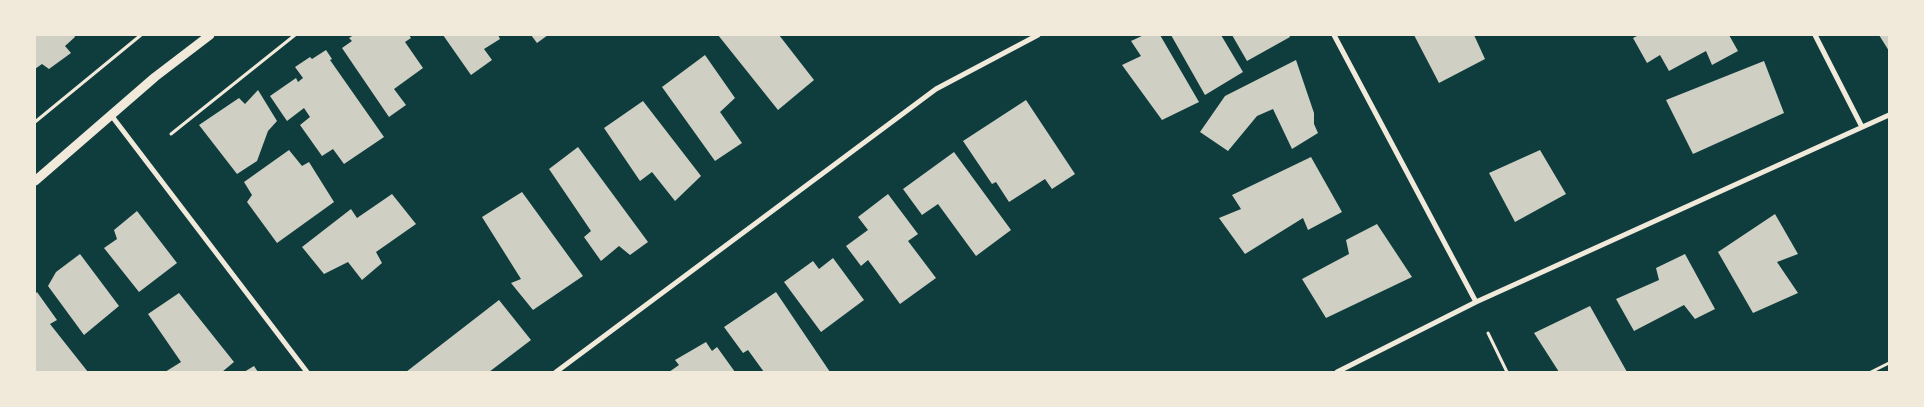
<!DOCTYPE html>
<style>
body{margin:0}
#map{position:relative;width:1924px;height:407px;overflow:hidden;background:#0f3d3e;font-family:"Varela Round",sans-serif}
canvas{display:block}
.frame{position:absolute;inset:0;border:36px solid #f1e9da;pointer-events:none}
</style>
<div id="map">
<canvas width="1924" height="407"></canvas>
<div class="frame"></div>
</div>
<script>
const c = document.querySelector('canvas').getContext('2d');
c.lineJoin = 'round';
function fillPath(path, color) { c.fillStyle = color; c.fill(path, 'evenodd'); }
function trace(path, color, width, dash) { c.strokeStyle = color; c.lineWidth = width; c.lineCap = dash ? 'butt' : 'round'; c.setLineDash(dash || []); c.stroke(path); }
const building = new Path2D(`
 M35,35H74L75,37L65,46L71,53L49,69L42,64L35,69Z
 M354,35H409L411,38L405,42L423,68L394,89L406,105L389,117L342,48L352,41L349,38Z
 M443,35H498L500,39L484,49L492,60L471,75Z
 M531,35H548L537,43Z
 M718,35H779L814,80L778,110Z
 M1144,35H1160L1199,102L1162,120L1122,65L1141,56L1131,41Z
 M1171,35H1221L1243,72L1205,95Z
 M1232,35H1289L1290,37L1247,61Z
 M1414,35H1474L1485,59L1439,83Z
 M1639,35H1729L1738,51L1712,65L1706,51L1669,71L1660,55L1647,63L1633,38Z
 M1879,35H1889V51Z
 M326,50L332,59L330,60L384,137L344,164L333,149L322,156L300,125L310,117L304,108L287,121L270,96L296,78L298,82L303,78L295,67L310,57L312,59Z
 M705,55L735,98L720,112L742,143L715,161L662,87Z
 M1296,60L1314,113V124L1318,133L1292,149L1273,109L1257,116L1228,151L1200,132L1225,96Z
 M1764,61L1784,113L1693,154L1666,100Z
 M258,90L277,121L268,131L257,161L237,174L199,125L239,98L245,104Z
 M1026,100L1075,174L1052,189L1045,179L1009,202L996,182L992,184L963,141Z
 M643,101L701,176L675,201L652,172L640,181L604,128Z
 M578,147L648,242L630,255L619,246L601,261L584,237L591,231L549,169Z
 M289,150L302,166L309,162L334,202L277,243L247,202L252,195L244,182Z
 M1540,150L1566,194L1515,222L1489,173Z
 M954,152L1011,230L976,256L938,204L922,215L903,189Z
 M1311,157L1342,212L1308,230L1303,218L1245,254L1219,218L1241,209L1232,195Z
 M522,192L583,276L533,310L511,283L521,279L482,217Z
 M392,194L416,224L376,252L382,263L362,280L348,262L324,274L302,247L351,209L357,218Z
 M888,194L918,234L908,241L936,278L900,304L868,260L861,266L846,246L868,230L858,217Z
 M137,211L177,263L139,292L104,248L117,239L114,230Z
 M1775,214L1798,254L1777,262L1798,293L1753,313L1718,252Z
 M1377,224L1412,277L1326,318L1302,279L1349,254L1346,240Z
 M80,254L119,306L84,335L48,286L56,272Z
 M1685,254L1715,309L1695,319L1684,305L1634,331L1616,299L1659,280L1656,268Z
 M833,258L864,300L821,332L784,282L813,261L819,269Z
 M37,292L57,320L50,324L88,372H35V294Z
 M776,292L830,372H764L748,350L743,353L724,327Z
 M179,293L234,362L222,372H165L181,362L148,314Z
 M499,300L531,340L489,372H406Z
 M1590,306L1627,372H1559L1534,333Z
 M706,342L712,351L717,347L735,372H669L679,365L675,360Z
 M254,366L258,372H244Z`);
const path = new Path2D(`
 M35,122L141,35
 M171,134L295,35
 M1488,333L1507,372
 M1871,372L1889,363`);
const minor = new Path2D(`
 M1334,35L1476,302
 M1815,35L1862,127
 M111,115L307,372
 M556,372L936,89L1038,35
 M1337,372L1476,302L1889,115`);
const tertiary = new Path2D(`
 M35,181L155,77L210,35`);
fillPath(building, '#cfcfc3');
trace(path, '#f1e9da', 3);
trace(minor, '#f1e9da', 5);
trace(tertiary, '#f1e9da', 9);
</script>
